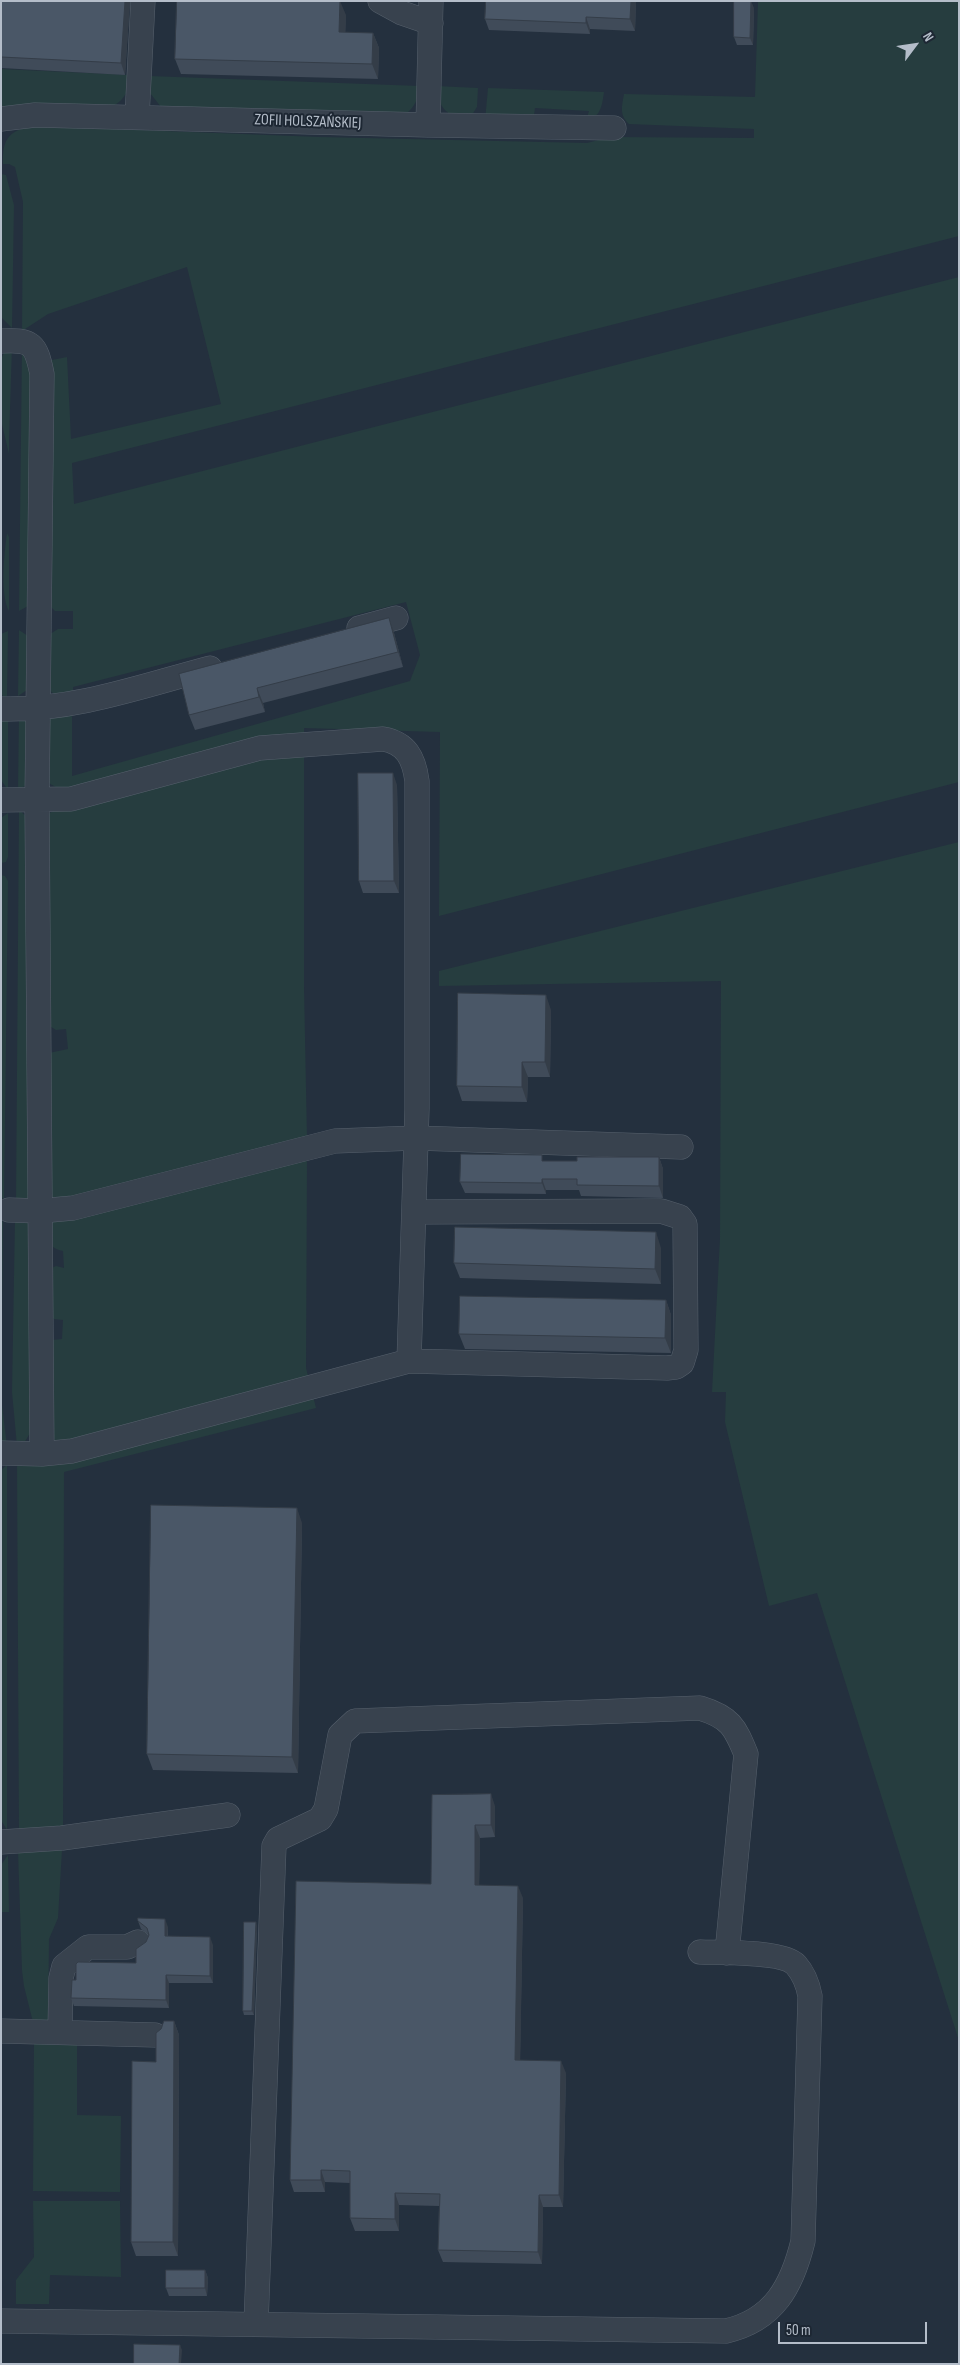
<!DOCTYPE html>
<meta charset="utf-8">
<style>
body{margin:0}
#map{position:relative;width:960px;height:2365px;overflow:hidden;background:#24303e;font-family:"Sofia Sans Condensed",sans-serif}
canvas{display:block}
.frame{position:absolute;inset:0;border:2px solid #b4bdc9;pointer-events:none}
.north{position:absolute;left:890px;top:20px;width:50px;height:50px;-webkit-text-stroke:4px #1d2733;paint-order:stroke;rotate:59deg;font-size:14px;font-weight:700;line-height:20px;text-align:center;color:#b4bdc9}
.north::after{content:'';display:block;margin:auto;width:18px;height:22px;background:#b4bdc9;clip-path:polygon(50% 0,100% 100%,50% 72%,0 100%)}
.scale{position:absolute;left:778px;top:2322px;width:149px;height:22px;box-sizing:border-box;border:2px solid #b4bdc9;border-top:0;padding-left:6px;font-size:15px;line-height:18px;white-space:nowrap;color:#b4bdc9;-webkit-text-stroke:4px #1d2733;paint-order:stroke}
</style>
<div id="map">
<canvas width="960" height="2365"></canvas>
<div class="frame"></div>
<div class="north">N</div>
<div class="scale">50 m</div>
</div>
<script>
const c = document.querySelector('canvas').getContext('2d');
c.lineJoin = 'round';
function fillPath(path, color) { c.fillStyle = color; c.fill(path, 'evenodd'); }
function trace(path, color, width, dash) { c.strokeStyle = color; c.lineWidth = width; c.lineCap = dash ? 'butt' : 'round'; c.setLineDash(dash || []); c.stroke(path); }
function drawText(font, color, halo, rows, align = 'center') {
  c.font = font + ' "Sofia Sans Condensed",sans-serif'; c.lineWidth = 4; c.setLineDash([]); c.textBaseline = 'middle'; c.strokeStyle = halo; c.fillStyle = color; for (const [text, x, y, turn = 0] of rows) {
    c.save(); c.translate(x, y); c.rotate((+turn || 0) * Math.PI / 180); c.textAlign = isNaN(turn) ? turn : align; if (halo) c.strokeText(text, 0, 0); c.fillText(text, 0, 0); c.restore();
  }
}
const green = new Path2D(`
 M758,1H959V236L72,463L74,504L959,277V782L439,916L440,732L304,728V737L71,790L59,789L47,782V723L50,718L72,714V776L410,681L420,655L406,602L73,687V697C62,696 54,697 48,688L47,636L58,629H73V611H55L47,603V361L67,357L71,439L221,404L187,267L48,314L22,331L23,202L15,167L9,164H3C2,138 10,129 36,126L319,137L587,143L610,137L754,138V129L629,124C619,115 622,106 624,94L755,97Z
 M1,69L131,75C129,89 126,99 113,106L1,107Z
 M149,76L420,86C418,99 416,105 406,114L161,107L150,93Z
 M436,86L478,88L477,107L468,121C449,118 437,107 436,86Z
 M488,88L604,92C602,106 601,117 586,121L589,111L535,108L533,123L485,121Z
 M1,174L6,175L14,205L12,328L1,317Z
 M12,346L9,441V454L1,420V359L5,351Z
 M22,347L31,366L28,606L19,611Z
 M7,533L9,537V611C0,595 4,554 7,533Z
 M19,630L28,636L27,690L18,696Z
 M8,631L7,696L4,697L1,694V634Z
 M19,714L28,720L26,785L18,791Z
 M8,715V790L1,780V719Z
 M304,757V987L307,1139L63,1202L46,1201L49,1053L68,1049L66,1029L56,1030L48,1025L45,816L53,811L244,759Z
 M19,810L27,817L31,1201H16Z
 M8,813V857L6,862L1,863V818Z
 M959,842V2041L817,1593L769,1606L725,1422L726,1392H712L720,1238L721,981L439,986V971Z
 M1,875L5,876L8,881L4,1200L1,1196Z
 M307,1160L306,1368L309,1380L57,1443L51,1434L52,1340L62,1339L63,1320L54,1319L50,1315L52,1268L56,1266L64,1268L63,1251C44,1247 49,1236 47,1219Z
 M15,1219H31L32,1430L24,1443L17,1446L12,1392Z
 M3,1221L1,1397L7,1446L1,1441V1223Z
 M313,1396L316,1408L64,1472L63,1831L19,1833L17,1464Z
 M7,1465V1830L1,1820V1470Z
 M62,1850L58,1918L49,1939L48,2027L34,2026L24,1986L22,1970L18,1851Z
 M8,1855L9,1912H1V1865Z
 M77,2039V2115L121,2116L120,2192L33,2191L34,2040Z
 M33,2201H120L121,2277L50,2275L49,2304H16V2280L34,2257Z`);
const minor = new Path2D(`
 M380,1L402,13L431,23
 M137,117L143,1
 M1,119L35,115L428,125L614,128
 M428,125L431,1
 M1,341C32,339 36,344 42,374L37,801L42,1454
 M359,628L396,618
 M1,709C73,711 142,686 210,668
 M1,800L71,799L260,748L383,739C406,743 414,758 417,781V1109L409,1361L72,1451L42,1454L1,1453
 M9,1210L40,1211L73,1208L335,1141L416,1138L681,1147
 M409,1361L667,1368L676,1367L682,1363L686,1350L685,1224L680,1217L661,1211L414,1212
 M1,1842L62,1838L228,1815
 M1,2031L155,2035
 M60,2032L61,1978L64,1966L88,1947H127L138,1942
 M1,2321L726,2331C774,2320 792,2286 803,2241L810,1996C808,1985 804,1974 796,1965C783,1951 720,1953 700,1952
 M256,2324L274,1846L278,1839L320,1819L326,1809L340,1735L355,1721L700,1708C730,1717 735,1727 746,1754L727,1953`);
const wall = new Path2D(`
 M1,1H130L125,75L1,68Z
 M636,1L635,31L590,29V34L489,30L485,19Z
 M754,8L753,45H737L734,37Z
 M346,15L345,33H373L379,48L378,79L181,74L175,59Z
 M394,633L403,667L263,703L265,712L195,730L189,715Z
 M397,785L399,893H363L359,881Z
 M551,1010L550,1077H528L527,1102L462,1101L457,1086Z
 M659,1157L663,1169V1198L581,1196L579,1190H546V1194L465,1193L460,1182L545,1161H577Z
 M661,1248V1284L460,1278L454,1263Z
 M666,1300L671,1315V1353L465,1349L459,1334Z
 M302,1523L298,1773L153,1770L147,1754Z
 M432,1795L495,1806V1837L480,1838L479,1885L523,1898L520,2060L566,2073L563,2207H543L542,2264L443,2262L438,2250L439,2206L399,2205V2231H355L350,2218V2183L325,2182V2192H294L290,2180L431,1884Z
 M138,1921L168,1927V1936L213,1945V1983H169V2008L74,2006L71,1998L76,1980L136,1963L146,1942L149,1935L141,1929Z
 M257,1926L254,2015H244L243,2011Z
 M174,2021L179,2035L178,2256H136L131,2242L156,2062Z
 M205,2270L208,2278L207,2296H169L166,2288Z`);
const shadedWall = new Path2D(`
 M125,1H130L125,75L121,63Z
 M340,1L346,15L345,48L339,32Z
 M631,1H636L635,31L630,19Z
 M751,1L754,8L753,45L750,38Z
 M586,17L590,29V34L586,23Z
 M373,33L379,48L378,79L372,64Z
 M389,618L394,633L403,667L398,652Z
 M257,688L263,703L265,712L259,697Z
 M393,773L397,785L399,893L394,881Z
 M546,995L551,1010L550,1077L545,1062Z
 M522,1062L528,1077L527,1102L522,1087Z
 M659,1157L663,1169V1198L659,1186Z
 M542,1179L546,1190V1194L542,1183Z
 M656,1232L661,1248V1284L655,1269Z
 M666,1300L671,1315V1353L665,1338Z
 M297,1508L302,1523L298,1773L292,1757Z
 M491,1794L495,1806V1837L491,1825Z
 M475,1825L480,1838L479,1897L475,1885Z
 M518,1886L523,1898L520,2072L515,2060Z
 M165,1919L168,1927L167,1944L165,1936Z
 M256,1922L257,1926L254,2015L252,2011Z
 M210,1937L213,1945V1983L210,1976Z
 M166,1975L169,1983V2008L166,2000Z
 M174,2021L179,2035L178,2256L173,2242Z
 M561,2061L566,2073L563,2207L559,2195Z
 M321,2170L325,2182V2192L321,2180Z
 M395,2193L399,2205V2231L395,2219Z
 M539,2195L543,2207L542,2264L538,2252Z
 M205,2270L208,2278L207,2296L205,2288Z
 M180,2345L182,2350L181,2364H179Z`);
const building = new Path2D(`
 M1,1H125L121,63L1,57Z
 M177,1H340L339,32L373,33L372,64L175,59Z
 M486,1H631L630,19L586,17V23L485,19Z
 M734,1H751L750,38L734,37Z
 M389,618L398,652L257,688L259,697L189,715L179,674Z
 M358,773H393L394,881H359Z
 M458,993L546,995L545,1062H522V1087L457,1086Z
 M461,1154L542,1155V1161H577V1157H659V1186L577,1185V1179H542V1183L460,1182Z
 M455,1227L656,1232L655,1269L454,1263Z
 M460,1296L666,1300L665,1338L459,1334Z
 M151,1505L297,1508L292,1757L147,1754Z
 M491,1794V1825H475V1885L518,1886L515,2060L561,2061L559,2195H539L538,2252L438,2250L440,2194L395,2193V2219L350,2218V2171L321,2170V2180H290L296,1881L431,1884L432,1795Z
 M138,1918L165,1919V1936L210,1937V1976L166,1975V2000L71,1998L72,1980H76V1964L78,1962L136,1963V1949L146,1942L149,1935L147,1928L138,1921Z
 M244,1922H256L252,2011H243Z
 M164,2021H174L173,2242H131L132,2061L156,2062V2033L161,2029Z
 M166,2270H205V2288H166Z
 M134,2344L180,2345L179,2364H134Z`);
const streetNames = [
 ["ZOFII HOLSZAŃSKIEJ",308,122,2]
];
fillPath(green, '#263d3f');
trace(minor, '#56606c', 25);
trace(minor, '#38424e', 24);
fillPath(wall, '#404b59');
fillPath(shadedWall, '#343d48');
fillPath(building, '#4a5767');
trace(building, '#343d48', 1);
drawText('16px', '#b4bdc9', '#1d2733', streetNames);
</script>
